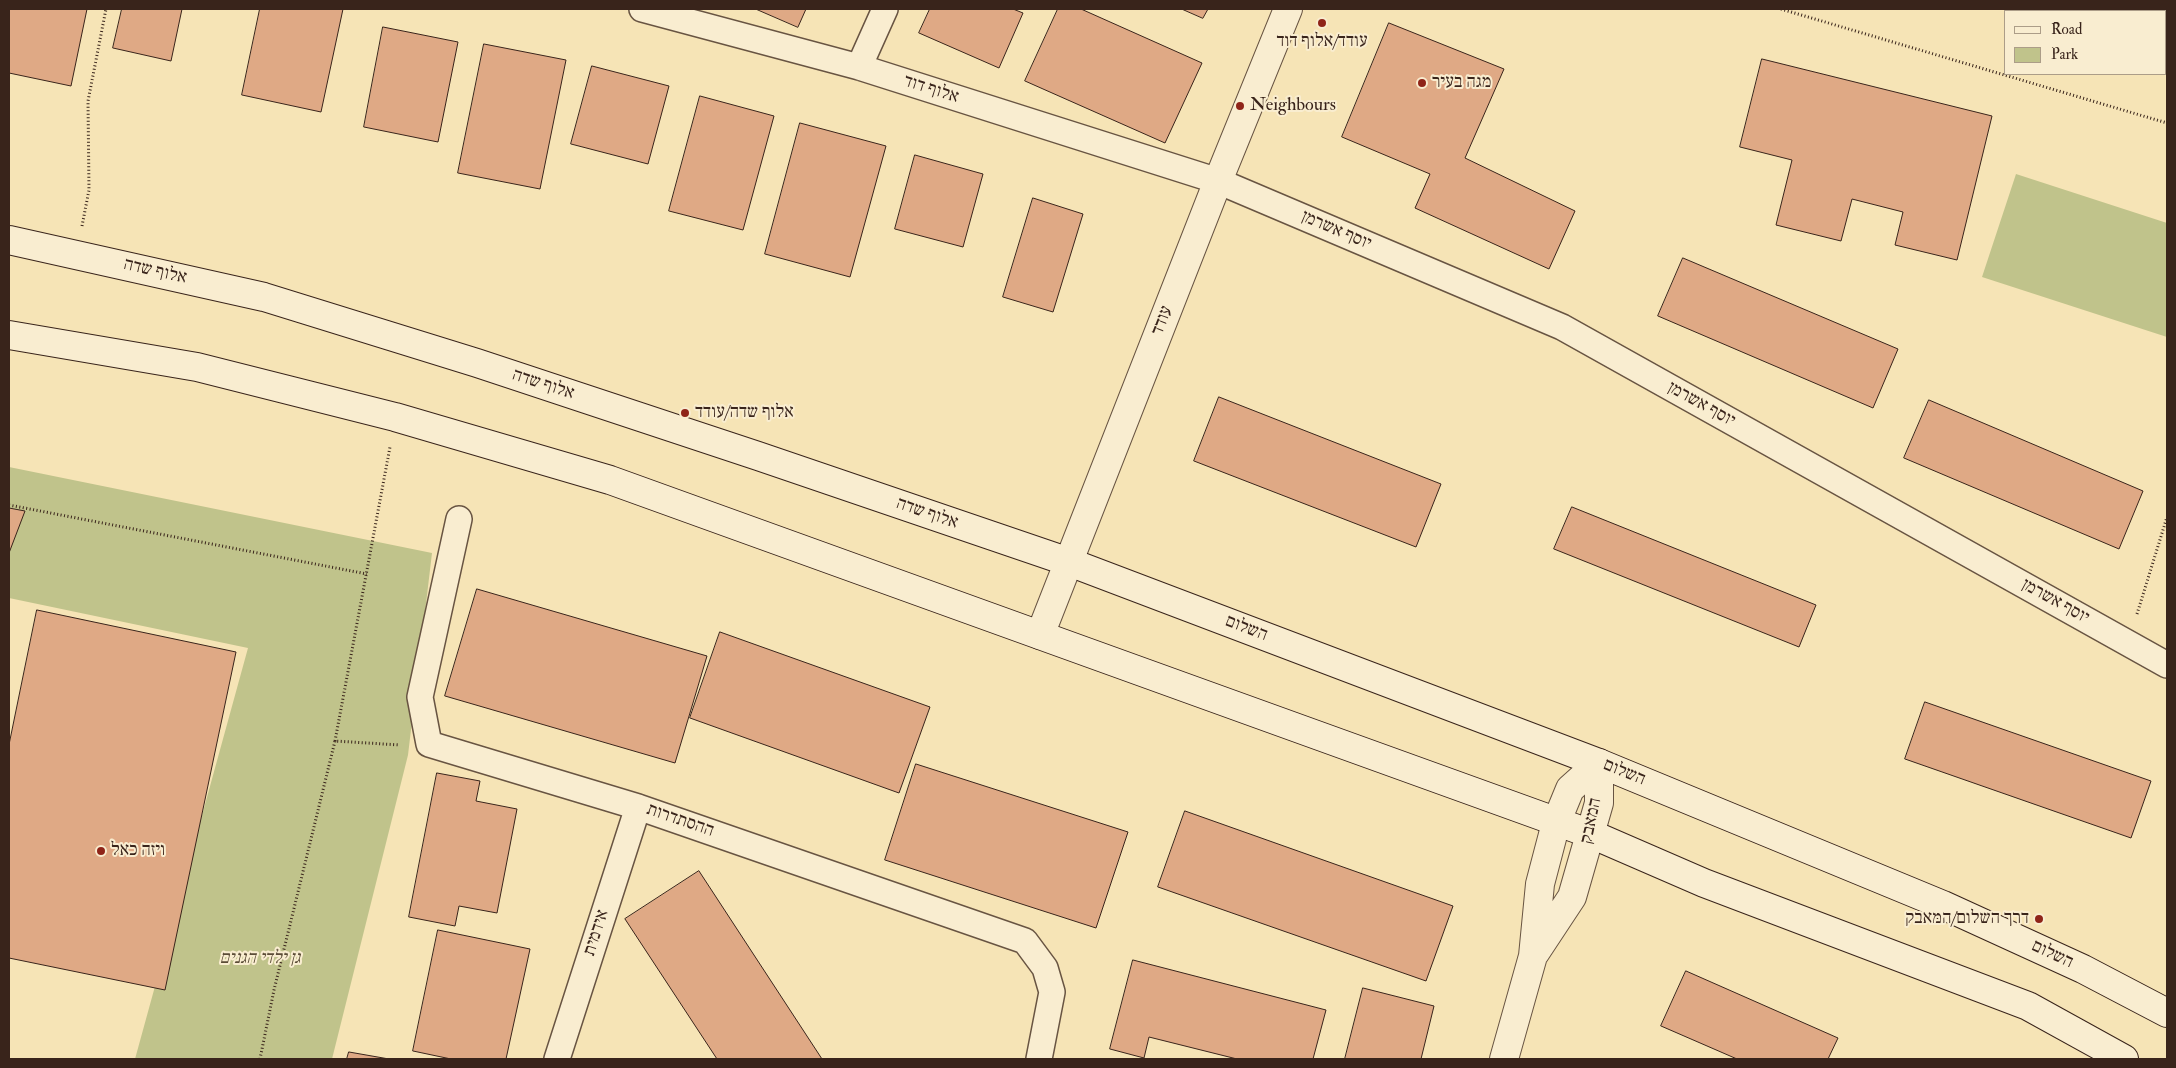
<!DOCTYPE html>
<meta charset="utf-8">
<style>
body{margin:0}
#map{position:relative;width:2176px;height:1068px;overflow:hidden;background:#f6e4b6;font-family:"IM FELL Double Pica",serif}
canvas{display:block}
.frame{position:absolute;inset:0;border:10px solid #39241b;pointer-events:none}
.legend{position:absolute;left:2004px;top:10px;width:162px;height:65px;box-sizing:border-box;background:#f9edd0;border:1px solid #ac9d88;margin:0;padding:6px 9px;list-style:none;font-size:15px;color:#39241b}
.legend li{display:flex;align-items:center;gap:10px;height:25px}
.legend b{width:25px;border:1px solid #ac9d88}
</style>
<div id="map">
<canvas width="2176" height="1068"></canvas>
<div class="frame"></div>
<ul class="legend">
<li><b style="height:6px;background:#f9edd0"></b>Road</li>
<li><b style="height:14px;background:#c0c38b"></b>Park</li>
</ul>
</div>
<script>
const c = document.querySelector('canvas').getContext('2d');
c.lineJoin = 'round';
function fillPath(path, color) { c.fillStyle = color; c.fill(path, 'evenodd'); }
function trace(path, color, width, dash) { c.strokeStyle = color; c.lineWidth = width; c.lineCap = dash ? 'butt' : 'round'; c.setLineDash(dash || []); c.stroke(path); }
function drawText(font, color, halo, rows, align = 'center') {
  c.font = font + ' "IM FELL Double Pica","Frank Ruhl Libre",serif'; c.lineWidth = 4; c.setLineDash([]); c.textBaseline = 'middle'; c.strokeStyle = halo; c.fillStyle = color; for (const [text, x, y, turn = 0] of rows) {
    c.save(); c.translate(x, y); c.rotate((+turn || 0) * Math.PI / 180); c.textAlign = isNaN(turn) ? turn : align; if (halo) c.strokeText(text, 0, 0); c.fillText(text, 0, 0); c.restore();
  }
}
const green = new Path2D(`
 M2016,174L2167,223V337L1982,277Z
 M9,467L432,553L408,755L332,1059H135L248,648L9,598Z`);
const building = new Path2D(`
 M9,9H87L71,86L9,73Z
 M122,9H182L171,61L113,48Z
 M260,9H343L321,112L242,95Z
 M756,9H806L798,27Z
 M930,9H1013L1023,13L999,68L919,33Z
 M1058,9H1081L1202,63L1165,143L1025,81Z
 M1182,9H1208L1203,18Z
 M1389,23L1504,69L1465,158L1575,211L1549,269L1415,208L1430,174L1342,137Z
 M383,27L458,42L438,142L364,127Z
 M484,44L566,60L540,189L458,173Z
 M1762,59L1992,116L1957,260L1895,245L1903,212L1852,199L1841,241L1776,225L1792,160L1740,147Z
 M592,66L669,86L648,164L571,144Z
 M700,96L774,116L743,230L669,211Z
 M800,123L886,146L850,277L765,254Z
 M915,155L983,174L963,247L895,229Z
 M1033,198L1083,214L1053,312L1003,297Z
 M1683,258L1898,349L1873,408L1658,316Z
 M1219,397L1441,484L1416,547L1194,461Z
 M1929,400L2143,491L2119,549L1904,458Z
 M1572,507L1816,605L1799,647L1554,549Z
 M9,508L25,511L9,553Z
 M477,589L707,656L675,763L445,696Z
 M37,610L236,652L165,990L9,958V745Z
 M720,632L930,707L899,793L690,718Z
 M1925,702L2151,781L2131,838L1905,759Z
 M916,764L1128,832L1096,928L885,860Z
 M437,773L480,781L476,801L517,809L497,913L459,906L455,926L409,917Z
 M1185,811L1453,906L1426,981L1158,887Z
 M699,871L822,1059H717L625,919Z
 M438,930L530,949L506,1059H451L413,1051Z
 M1133,960L1326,1010L1313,1059H1237L1149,1037L1144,1058L1110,1049Z
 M1686,971L1838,1038L1828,1059H1737L1661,1026Z
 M1363,988L1434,1006L1421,1059H1345Z
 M349,1052L389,1059H347Z`);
const path = new Path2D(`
 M1781,9L2167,123
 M82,226L89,190L88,101L106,9
 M9,505L367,574
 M2137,614L2167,517
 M335,741L390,447
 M260,1059L274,990L335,741L400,745`);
const minor = new Path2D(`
 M642,9L859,67L1218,181L1562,327L2167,665
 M859,67L885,9
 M459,519L420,697L429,744L638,807L1025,941L1045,968L1052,992L1039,1059
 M557,1059L638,807`);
const tertiary = new Path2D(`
 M1040,635L1218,181L1288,9
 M1535,953L1572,897L1599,803V763
 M1504,1059L1533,956L1540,884L1556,823L1570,789L1599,763`);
const secondary = new Path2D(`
 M9,240L264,297L477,363L758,456L1069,562L1599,763L1943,905L2083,969L2167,1013
 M9,335L197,367L395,417L610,480L1591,834L1704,883L2028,1006L2124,1059`);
const markers = [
 [1322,23,5,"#8f2418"],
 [1422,83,5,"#8f2418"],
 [1240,106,5,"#8f2418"],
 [685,413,5,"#8f2418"],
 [101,851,5,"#8f2418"],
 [2039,919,5,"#8f2418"]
];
const poiNames = [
 ["עודד/אלוף דוד",1322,42,"center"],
 ["מגה בעיר",1432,83],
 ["Neighbours",1250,106],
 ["אלוף שדה/עודד",695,413],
 ["ויזה כאל",111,851],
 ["דרך השלום/המאבק",2029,919,"right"]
];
const streetNames = [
 ["אלוף דוד",931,90,18],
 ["יוסף אשרמן",1336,231,23],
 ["אלוף שדה",155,272,13],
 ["עודד",1163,321,-69],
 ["אלוף שדה",543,385,18],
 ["יוסף אשרמן",1701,405,29],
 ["אלוף שדה",927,514,19],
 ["יוסף אשרמן",2055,602,29],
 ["השלום",1246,629,21],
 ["השלום",1624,773,22],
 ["ההסתדרות",680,821,19],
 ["המאבק",1592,821,-78],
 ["אידמית",597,933,-72],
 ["השלום",2052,955,25]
];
const parkNames = [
 ["גן ילדי הגנים",260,959]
];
fillPath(green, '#c0c38b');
fillPath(building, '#dfa985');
trace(building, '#39241b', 1);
trace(minor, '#685442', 28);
trace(tertiary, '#685442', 30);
trace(secondary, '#39241b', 30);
trace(path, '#39241b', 3, [1, 2.5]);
trace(minor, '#f9edd0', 25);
trace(tertiary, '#f9edd0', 28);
trace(secondary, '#f9edd0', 28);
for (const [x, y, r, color] of markers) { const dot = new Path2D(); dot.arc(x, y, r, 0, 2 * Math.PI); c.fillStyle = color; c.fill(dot); trace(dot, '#f9edd0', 2); }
drawText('18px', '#39241b', '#f9edd0', poiNames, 'left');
drawText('18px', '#39241b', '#f9edd0', streetNames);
drawText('italic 18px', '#5b4c37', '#f9edd0', parkNames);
</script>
